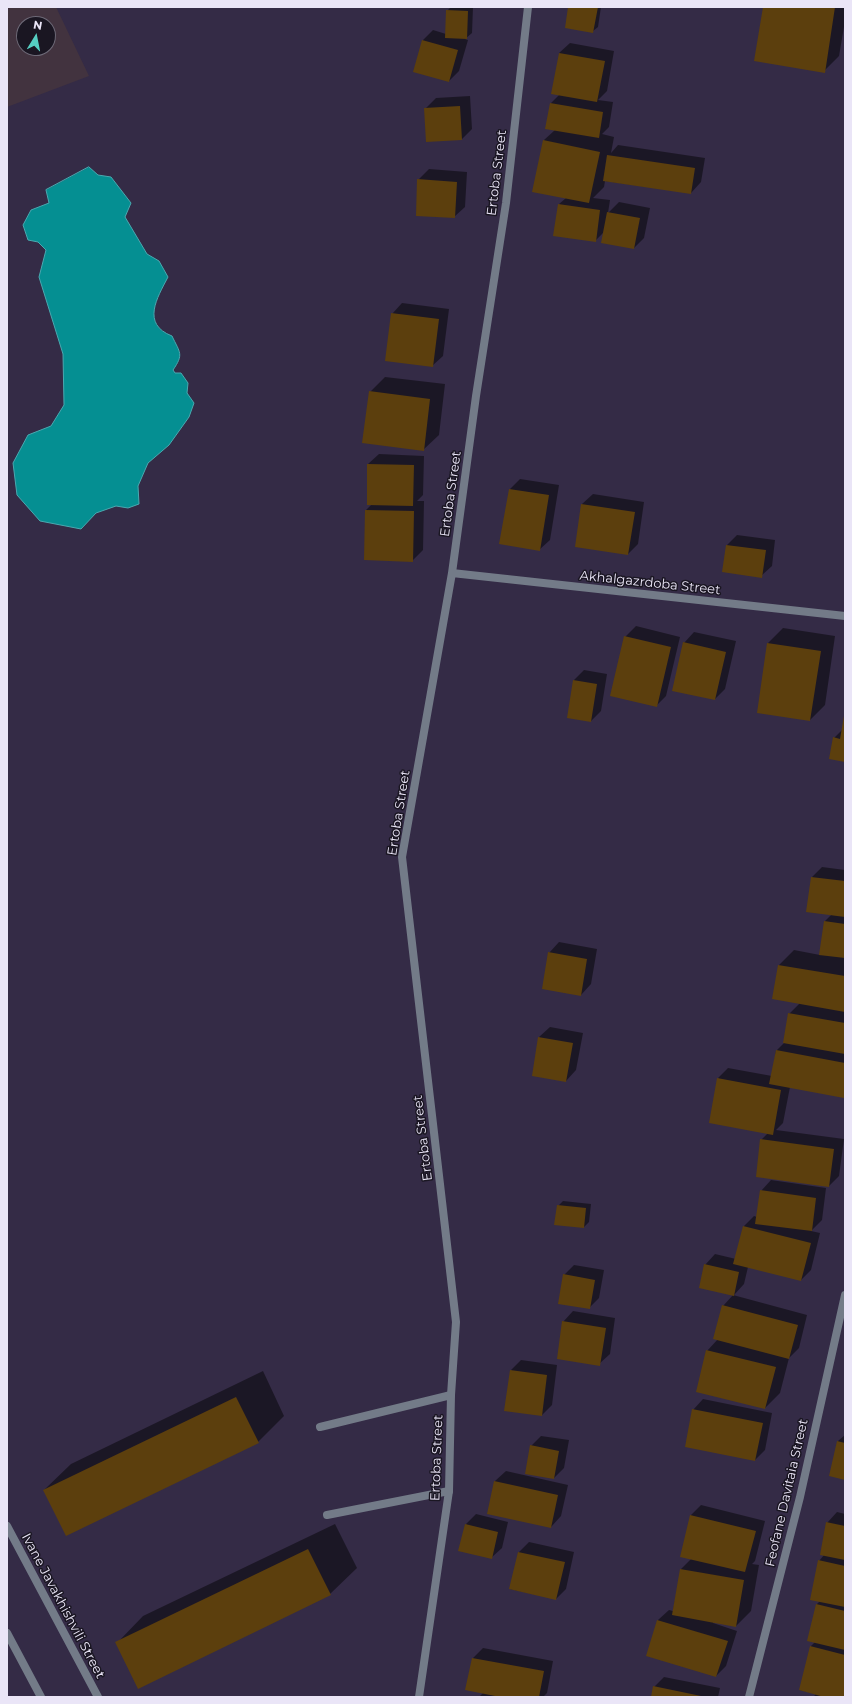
<!DOCTYPE html>
<style>
body{margin:0}
#map{position:relative;width:852px;height:1704px;overflow:hidden;background:#342b46;font-family:Montserrat,sans-serif}
canvas{display:block}
.frame{position:absolute;inset:0;border:8px solid #eae5f7;pointer-events:none}
.north{position:absolute;left:16px;top:16px;width:40px;height:40px;box-sizing:border-box;background:#1a1622;border:1px solid #6d6977;border-radius:50%;rotate:10deg;font-size:11px;font-weight:700;line-height:16px;text-align:center;color:#eae5f7}
.north::after{content:'';display:block;margin:auto;width:14px;height:18px;background:#56cec2;clip-path:polygon(50% 0,100% 100%,50% 72%,0 100%)}
</style>
<div id="map">
<canvas width="852" height="1704"></canvas>
<div class="frame"></div>
<div class="north">N</div>
</div>
<script>
const c = document.querySelector('canvas').getContext('2d');
c.lineJoin = 'round';
function fillPath(path, color) { c.fillStyle = color; c.fill(path, 'evenodd'); }
function trace(path, color, width, dash) { c.strokeStyle = color; c.lineWidth = width; c.lineCap = dash ? 'butt' : 'round'; c.setLineDash(dash || []); c.stroke(path); }
function drawText(font, color, halo, rows, align = 'center') {
  c.font = font + ' Montserrat,sans-serif'; c.lineWidth = 3; c.setLineDash([]); c.textBaseline = 'middle'; c.strokeStyle = halo; c.fillStyle = color; for (const [text, x, y, turn = 0] of rows) {
    c.save(); c.translate(x, y); c.rotate((+turn || 0) * Math.PI / 180); c.textAlign = isNaN(turn) ? turn : align; if (halo) c.strokeText(text, 0, 0); c.fillText(text, 0, 0); c.restore();
  }
}
const commercial = new Path2D(`
 M7,7H56L89,76L7,107ZM24,24H48V48H24Z`);
const water = new Path2D(`
 M89,167L98,175L111,177L131,203L125,217L147,254L159,261L168,277C157,298 141,324 172,336C180,353 184,354 173,370L175,373H181L188,383L187,393L194,403L189,417L169,445L148,463L138,486L139,504L128,508L116,506L96,513L81,529L40,521L17,495L13,463L28,435L51,426L64,405L63,354L39,277L46,250L38,242L28,240L23,225L31,210L49,203L46,190Z`);
const shadow = new Path2D(`
 M451,7H473L472,33L465,39L468,40L459,71L449,81L414,71L423,40L433,30L446,34L447,11Z
 M569,7H601L598,27L593,31Z
 M764,7H845V21L839,56L824,71Z
 M570,43L614,51L607,91L598,100L613,102L609,127L602,134L614,137L611,153L618,145L705,158L701,182L691,193L605,181L604,187L593,198L610,200L608,213L619,202L650,208L644,238L634,248L604,232L595,241L559,204L566,198L544,140L555,130L551,103L560,94L559,53Z
 M470,96L472,129L462,139L426,108L436,98Z
 M429,169L467,172L465,207L454,217L418,180Z
 M402,303L449,309L443,356L432,366L392,314Z
 M385,377L445,384L439,435L423,450L370,392Z
 M379,454L424,456L423,495L417,501H424L423,550L412,561L366,510L372,504L368,464Z
 M520,479L559,485L550,540L539,550L510,489Z
 M593,494L644,502L638,544L628,554L576,546L582,504Z
 M737,535L775,540L772,566L761,576L723,571L727,545Z
 M636,626L680,637L666,696L656,706L625,637Z
 M783,628L835,636L825,705L810,720L768,643Z
 M694,632L736,641L725,689L715,699L684,643Z
 M584,670L607,674L601,711L591,721L573,681Z
 M845,717V761L834,738L843,729Z
 M822,867L845,870V1095L843,1097L790,1087L783,1123L776,1130L844,1139L839,1176L829,1186L761,1140L768,1133L718,1078L728,1068L772,1076L776,1051L784,1043L789,1014L800,1003L773,998L779,965L794,950L820,955L825,921L832,914L812,877Z
 M559,942L597,949L591,984L581,995L549,953Z
 M550,1027L583,1033L576,1070L566,1081L539,1037Z
 M771,1180L826,1188L822,1220L811,1231L820,1233L811,1270L801,1280L748,1267L744,1284L734,1295L705,1265L715,1254L736,1259L744,1226L754,1216L757,1217L761,1191Z
 M563,1201L591,1204L589,1222L584,1227L558,1206Z
 M574,1265L604,1270L599,1298L589,1308L564,1275Z
 M733,1295L807,1315L799,1348L789,1358L780,1393L765,1408L707,1351L718,1339L723,1306Z
 M573,1311L615,1318L610,1354L599,1364L563,1322Z
 M521,1360L557,1365L552,1405L542,1415L511,1370Z
 M263,1371L284,1416L258,1442L44,1490L71,1464Z
 M703,1399L772,1413L765,1450L755,1460L693,1410Z
 M845,1435V1479L830,1475L838,1441Z
 M541,1436L569,1440L564,1468L554,1478L531,1446Z
 M506,1471L568,1485L561,1516L551,1527L488,1513L495,1481Z
 M701,1505L765,1521L755,1561L752,1564L759,1565L751,1611L736,1626L713,1622V1623L737,1631L726,1666L716,1676L648,1656L658,1620L669,1610L673,1611L681,1569L691,1559V1515Z
 M837,1512L845,1514V1697H813L816,1694L800,1690L811,1646L815,1642L816,1605L820,1601L819,1561L824,1555L827,1523Z
 M476,1514L508,1522L502,1548L491,1558L466,1524Z
 M335,1524L357,1568L330,1594L117,1643L143,1616Z
 M529,1542L574,1552L566,1589L556,1599L510,1589L519,1552Z
 M483,1648L553,1661L547,1693L543,1697H479L483,1693L473,1658Z
 M664,1677L720,1688L718,1697H652L654,1687Z`);
const building = new Path2D(`
 M568,7H598L593,33L565,28Z
 M763,7H835L825,73L754,61Z
 M446,10L468,11L467,39L445,38Z
 M422,40L458,50L449,82L413,72Z
 M559,53L605,61L597,102L551,94Z
 M550,103L603,112L599,138L545,129Z
 M460,106L462,140L426,142L424,108Z
 M543,140L600,152L589,203L532,192Z
 M607,155L695,168L691,194L603,181Z
 M417,179L457,182L455,218L416,216Z
 M558,204L600,210L596,242L553,236Z
 M607,212L640,218L634,249L601,243Z
 M391,313L439,319L433,367L385,361Z
 M369,391L430,399L424,451L362,443Z
 M367,464L414,465L413,506L367,505Z
 M509,489L549,495L540,551L499,544Z
 M581,504L635,512L628,555L575,547Z
 M365,510L414,511L413,562L364,560Z
 M726,545L766,550L762,578L722,572Z
 M624,636L671,647L657,707L610,696Z
 M683,642L726,652L715,700L672,691Z
 M767,643L821,651L810,721L757,713Z
 M573,680L597,684L591,722L567,718Z
 M844,716H845V762L829,759L833,737L840,739Z
 M811,877L845,881V917L806,912Z
 M824,921L845,924V958L819,955Z
 M548,952L587,959L581,996L542,989Z
 M778,965L845,976V1012L772,999Z
 M788,1013L845,1023V1054L783,1043Z
 M538,1037L573,1043L566,1082L532,1076Z
 M776,1050L845,1063L844,1098L769,1084Z
 M717,1078L781,1090L773,1135L709,1123Z
 M760,1139L834,1149L829,1187L756,1177Z
 M760,1190L816,1198L812,1231L755,1224Z
 M557,1205L586,1208L584,1228L554,1225Z
 M743,1226L811,1243L801,1281L733,1264Z
 M704,1264L739,1272L734,1296L699,1288Z
 M563,1274L595,1280L590,1309L558,1304Z
 M722,1305L798,1325L789,1359L713,1339Z
 M562,1321L606,1328L600,1366L557,1359Z
 M706,1350L776,1367L765,1409L696,1392Z
 M510,1370L547,1375L542,1416L504,1411Z
 M236,1397L259,1443L66,1536L43,1490Z
 M692,1409L763,1423L755,1461L685,1447Z
 M837,1441L845,1443V1480L829,1476Z
 M530,1445L559,1451L554,1479L525,1474Z
 M494,1481L558,1495L551,1528L487,1514Z
 M690,1515L756,1531L745,1572L680,1557Z
 M826,1522L845,1526V1560L820,1555Z
 M465,1524L498,1532L492,1559L458,1551Z
 M308,1549L331,1595L138,1689L115,1642Z
 M518,1552L565,1562L556,1600L509,1589Z
 M818,1560L845,1566V1607L810,1600Z
 M680,1569L744,1580L736,1627L672,1615Z
 M816,1604L845,1611V1650L807,1641Z
 M657,1620L728,1641L716,1677L646,1656Z
 M810,1646L845,1655V1697H824L799,1690Z
 M472,1658L544,1671L539,1697H500L465,1690Z
 M653,1686L701,1696V1697H651Z`);
const service = new Path2D(`
 M320,1427L451,1395
 M327,1515L449,1491`);
const minor = new Path2D(`
 M452,573L845,616
 M7,1526L98,1697
 M7,1633L41,1697
 M419,1697L449,1491L451,1395L456,1322L402,857L452,573L476,396L506,203L528,7
 M749,1697L800,1497L845,1295`);
const streetNames = [
 ["Ertoba Street",497,173,-83],
 ["Ertoba Street",451,494,-82],
 ["Akhalgazrdoba Street",650,583,6],
 ["Ertoba Street",399,813,-81],
 ["Ertoba Street",423,1138,-97],
 ["Ertoba Street",437,1458,-88],
 ["Feofane Davitaia Street",787,1493,-77],
 ["Ivane Javakhishvili Street",63,1606,62]
];
fillPath(commercial, '#42333f');
fillPath(water, '#058f92');
trace(water, '#4aa9b0', 1);
fillPath(shadow, '#0007');
fillPath(building, '#5c3f0d');
trace(service, '#737b88', 8);
trace(minor, '#737b88', 8);
drawText('13px', '#eae5f7', '#1a1622', streetNames);
</script>
